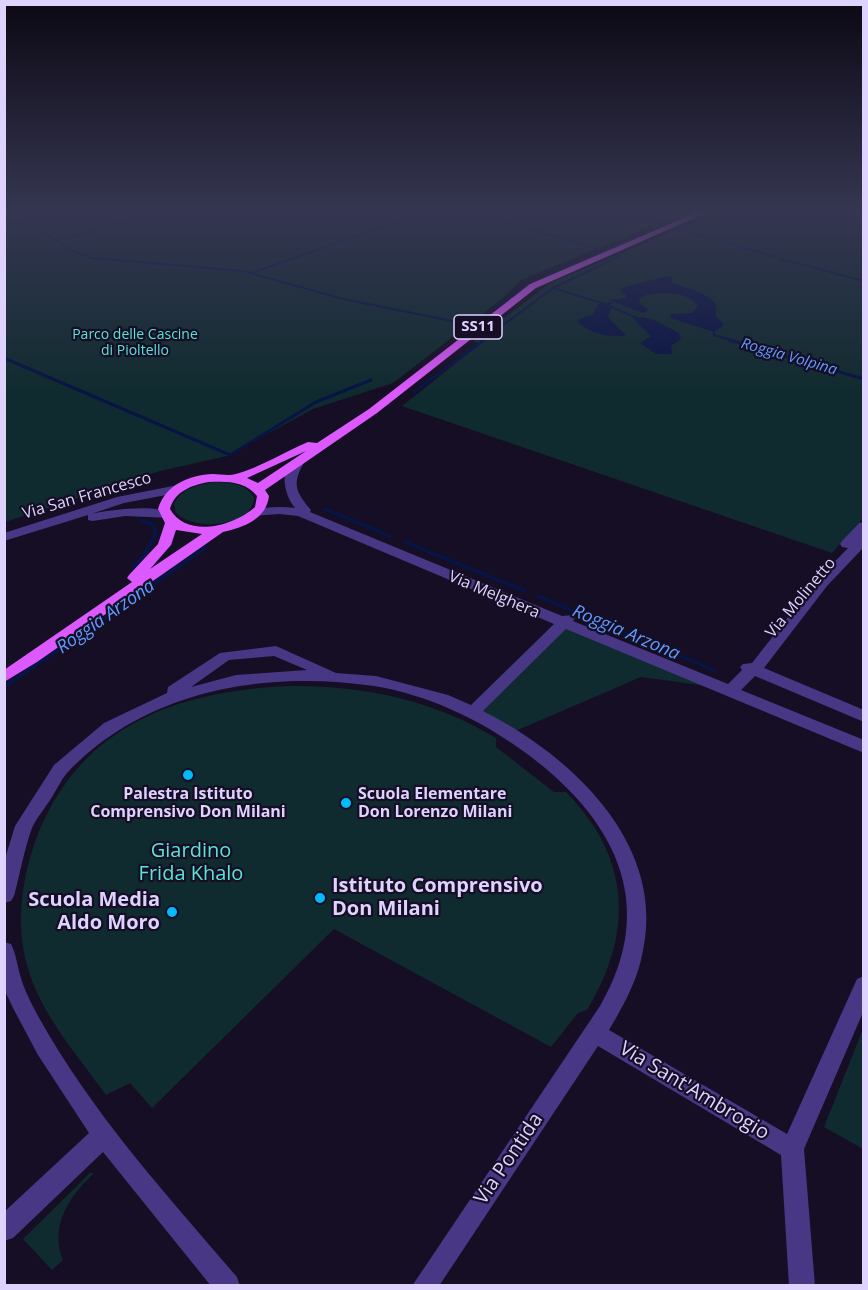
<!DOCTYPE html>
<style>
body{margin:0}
#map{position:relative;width:868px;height:1290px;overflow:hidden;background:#150e25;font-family:"Open Sans",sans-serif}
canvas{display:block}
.frame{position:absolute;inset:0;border:6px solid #ded2ff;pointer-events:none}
</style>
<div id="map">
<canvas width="868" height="1290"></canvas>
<div class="frame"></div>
</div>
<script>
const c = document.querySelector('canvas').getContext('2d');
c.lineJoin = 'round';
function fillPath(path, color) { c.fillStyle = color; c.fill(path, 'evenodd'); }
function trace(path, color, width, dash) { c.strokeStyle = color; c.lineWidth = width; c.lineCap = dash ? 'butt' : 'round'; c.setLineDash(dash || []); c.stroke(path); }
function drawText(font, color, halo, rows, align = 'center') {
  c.font = font + ' "Open Sans",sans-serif'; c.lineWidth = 4.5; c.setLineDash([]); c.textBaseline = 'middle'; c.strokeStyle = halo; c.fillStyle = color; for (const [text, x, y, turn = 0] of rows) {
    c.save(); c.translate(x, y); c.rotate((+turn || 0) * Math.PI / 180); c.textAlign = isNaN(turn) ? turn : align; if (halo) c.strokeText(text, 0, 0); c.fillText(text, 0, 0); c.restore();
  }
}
const green = new Path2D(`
 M5,212H685L521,280L503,298L393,383L313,409L227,456L160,471L5,522Z
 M720,212H863V518L832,553L402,406L480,344L474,341L550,283Z
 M218,482C232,483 247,484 254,498C252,528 193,531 176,513L174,504C182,487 201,484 218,482Z
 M568,627L714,687L641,677L513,732L480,714Z
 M290,686C362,685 434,700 496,738V747L554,792H566C631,858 634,933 587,1010L578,1013L551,1047L334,929L152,1108L130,1083L106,1095C78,1056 44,1018 29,972C16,931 20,888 33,848C74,728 172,691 290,686Z
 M863,1029V1149L824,1127Z
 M90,1173H94C70,1196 49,1225 63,1260L52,1270L23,1239Z`);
const water = new Path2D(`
 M813,212H863V224L830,220Z
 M668,276L673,278L672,283C690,289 703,291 716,304V316L724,325L714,332L670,318L671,314L691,313L698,307C691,291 654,290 640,298L639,303L648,310L644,313L608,300L626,298V295L620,291L621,288Z
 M609,303L612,307L608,317L626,335C612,339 588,333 578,322L579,319L592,315L599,304Z
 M641,317L652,319L679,333L681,339L671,346L672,354H656L640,343L651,336L634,320Z`);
const streamFar2 = new Path2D(`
 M475,212L603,251
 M4,220L34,227L75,252L92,258L243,271L343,299L472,325L531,282L697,212
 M681,230L776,257
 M75,236L159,212
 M781,259L864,281
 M252,273L424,212
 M609,303H612
 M605,304L553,288L620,256L613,254
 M612,307L637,318
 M714,332V335L735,341
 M482,341L553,288`);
const streamFar1 = new Path2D(`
 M729,340L864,379
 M4,358L230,455L316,402L371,380
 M414,392L484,340`);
const stream = new Path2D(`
 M325,509L390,536
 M405,542L525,591
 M133,566L143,557L156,534L153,524L141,521
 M538,596L714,670
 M4,687L207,547`);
const minor = new Path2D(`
 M299,457L305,461C291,484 296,492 311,510L310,512L562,616L573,615L575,618L573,621L728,684L742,670L740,667L743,664L752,663L817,580L848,548L842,547L840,544L842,541L859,523L864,522V547L827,586L764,668L864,710V722L755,676L741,690L864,740V753L566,629L483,711C574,757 671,848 641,960C635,985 622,1008 609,1030L787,1134L857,979L864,976V1010L804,1149L815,1286H789L781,1155L598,1046L439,1286H412L600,1006C661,902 612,815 523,751C479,719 428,695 374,686C265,670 145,690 67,773C61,780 57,789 52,797C46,807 37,817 32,828C24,850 20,874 14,896L11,901L4,903V862L15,826L54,765L104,723L167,693L168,687L220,653L276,646L336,673L376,676L448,695L471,705L554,624L298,516L279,514L252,516L251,513L252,510C267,507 280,506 295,508C284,495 277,465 299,457ZM274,656L307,670L236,675L191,687L229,660Z
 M4,942L11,944C16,954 17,964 20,975C24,989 31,1003 38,1016C91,1112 166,1194 237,1277L240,1286H211L103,1152L13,1238L4,1241V1212L89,1133L38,1055L13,1008L4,989Z`);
const tertiary = new Path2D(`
 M178,485L184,489L182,492L124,503L91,514C109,510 159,503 172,515L171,518L125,516L93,521L88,520V515L4,541V533L117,497Z`);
const primary = new Path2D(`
 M698,212H708L536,288L377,413L265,490L269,496C266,519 245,527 223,532L37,662L4,682V670L132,582L127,578L129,575L158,544L165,523L158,509C165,485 189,475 213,474C220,474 229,476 236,474C259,468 286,451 308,442L317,443L369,409L530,284ZM306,451L258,483L247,478ZM209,482C227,481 245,481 257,496L255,507C234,526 187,539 170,509C175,491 192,485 209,482ZM176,530L202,534L150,569L171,545Z`);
const markers = [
 [188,775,6,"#00bafd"],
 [346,803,6,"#00bafd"],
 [320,898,6,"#00bafd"],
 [172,912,6,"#00bafd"]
];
const farParknames = [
 ["Parco delle Cascine",135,335],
 ["di Pioltello",135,351]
];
const shields = [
 [478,327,48]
];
const shieldNames = [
 ["SS11",478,327]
];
const farWaternames = [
 ["Roggia Volpina",789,357,16]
];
const streetNames = [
 ["Via San Francesco",87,496,-16],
 ["Via Melghera",494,595,23],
 ["Via Molinetto",801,598,-50]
];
const poiNames = [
 ["Palestra Istituto",188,794],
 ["Comprensivo Don Milani",188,812],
 ["Scuola Elementare",358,794,"left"],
 ["Don Lorenzo Milani",358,812,"left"]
];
const waterNames = [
 ["Roggia Arzona",106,617,-35],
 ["Roggia Arzona",626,633,23]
];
const nearParknames = [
 ["Giardino",191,851],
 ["Frida Khalo",191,874]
];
const nearPoinames = [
 ["Istituto Comprensivo",332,886],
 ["Don Milani",332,909],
 ["Scuola Media",160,900,"right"],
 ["Aldo Moro",160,923,"right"]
];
const nearStreetnames = [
 ["Via Sant'Ambrogio",694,1091,31],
 ["Via Pontida",509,1159,-56]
];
fillPath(green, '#102b2f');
fillPath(water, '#081444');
trace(streamFar2, '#081444', 2);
trace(streamFar1, '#081444', 3);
trace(stream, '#081444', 4);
fillPath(minor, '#473785');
fillPath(tertiary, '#473785');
fillPath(primary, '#dc59ff');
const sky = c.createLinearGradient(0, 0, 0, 392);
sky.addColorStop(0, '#0c0814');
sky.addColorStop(0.54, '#353651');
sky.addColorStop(1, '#35365100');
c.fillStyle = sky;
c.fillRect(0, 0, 868, 392);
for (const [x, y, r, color] of markers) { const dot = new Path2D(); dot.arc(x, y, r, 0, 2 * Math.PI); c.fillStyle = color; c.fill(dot); trace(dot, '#150e25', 2); }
drawText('14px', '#59e4d7', '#150e25', farParknames);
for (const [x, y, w] of shields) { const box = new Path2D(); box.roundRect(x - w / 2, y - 12, w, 24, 4.5); c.fillStyle = '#150e25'; c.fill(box); trace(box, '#ded2ff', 1.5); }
drawText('bold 15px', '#ded2ff', null, shieldNames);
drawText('italic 15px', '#609bff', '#150e25', farWaternames);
drawText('16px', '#ded2ff', '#150e25', streetNames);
drawText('bold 16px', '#ded2ff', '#150e25', poiNames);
drawText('italic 18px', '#609bff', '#150e25', waterNames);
drawText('20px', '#59e4d7', '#150e25', nearParknames);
drawText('bold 20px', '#ded2ff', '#150e25', nearPoinames, 'left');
drawText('20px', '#ded2ff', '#150e25', nearStreetnames);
</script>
